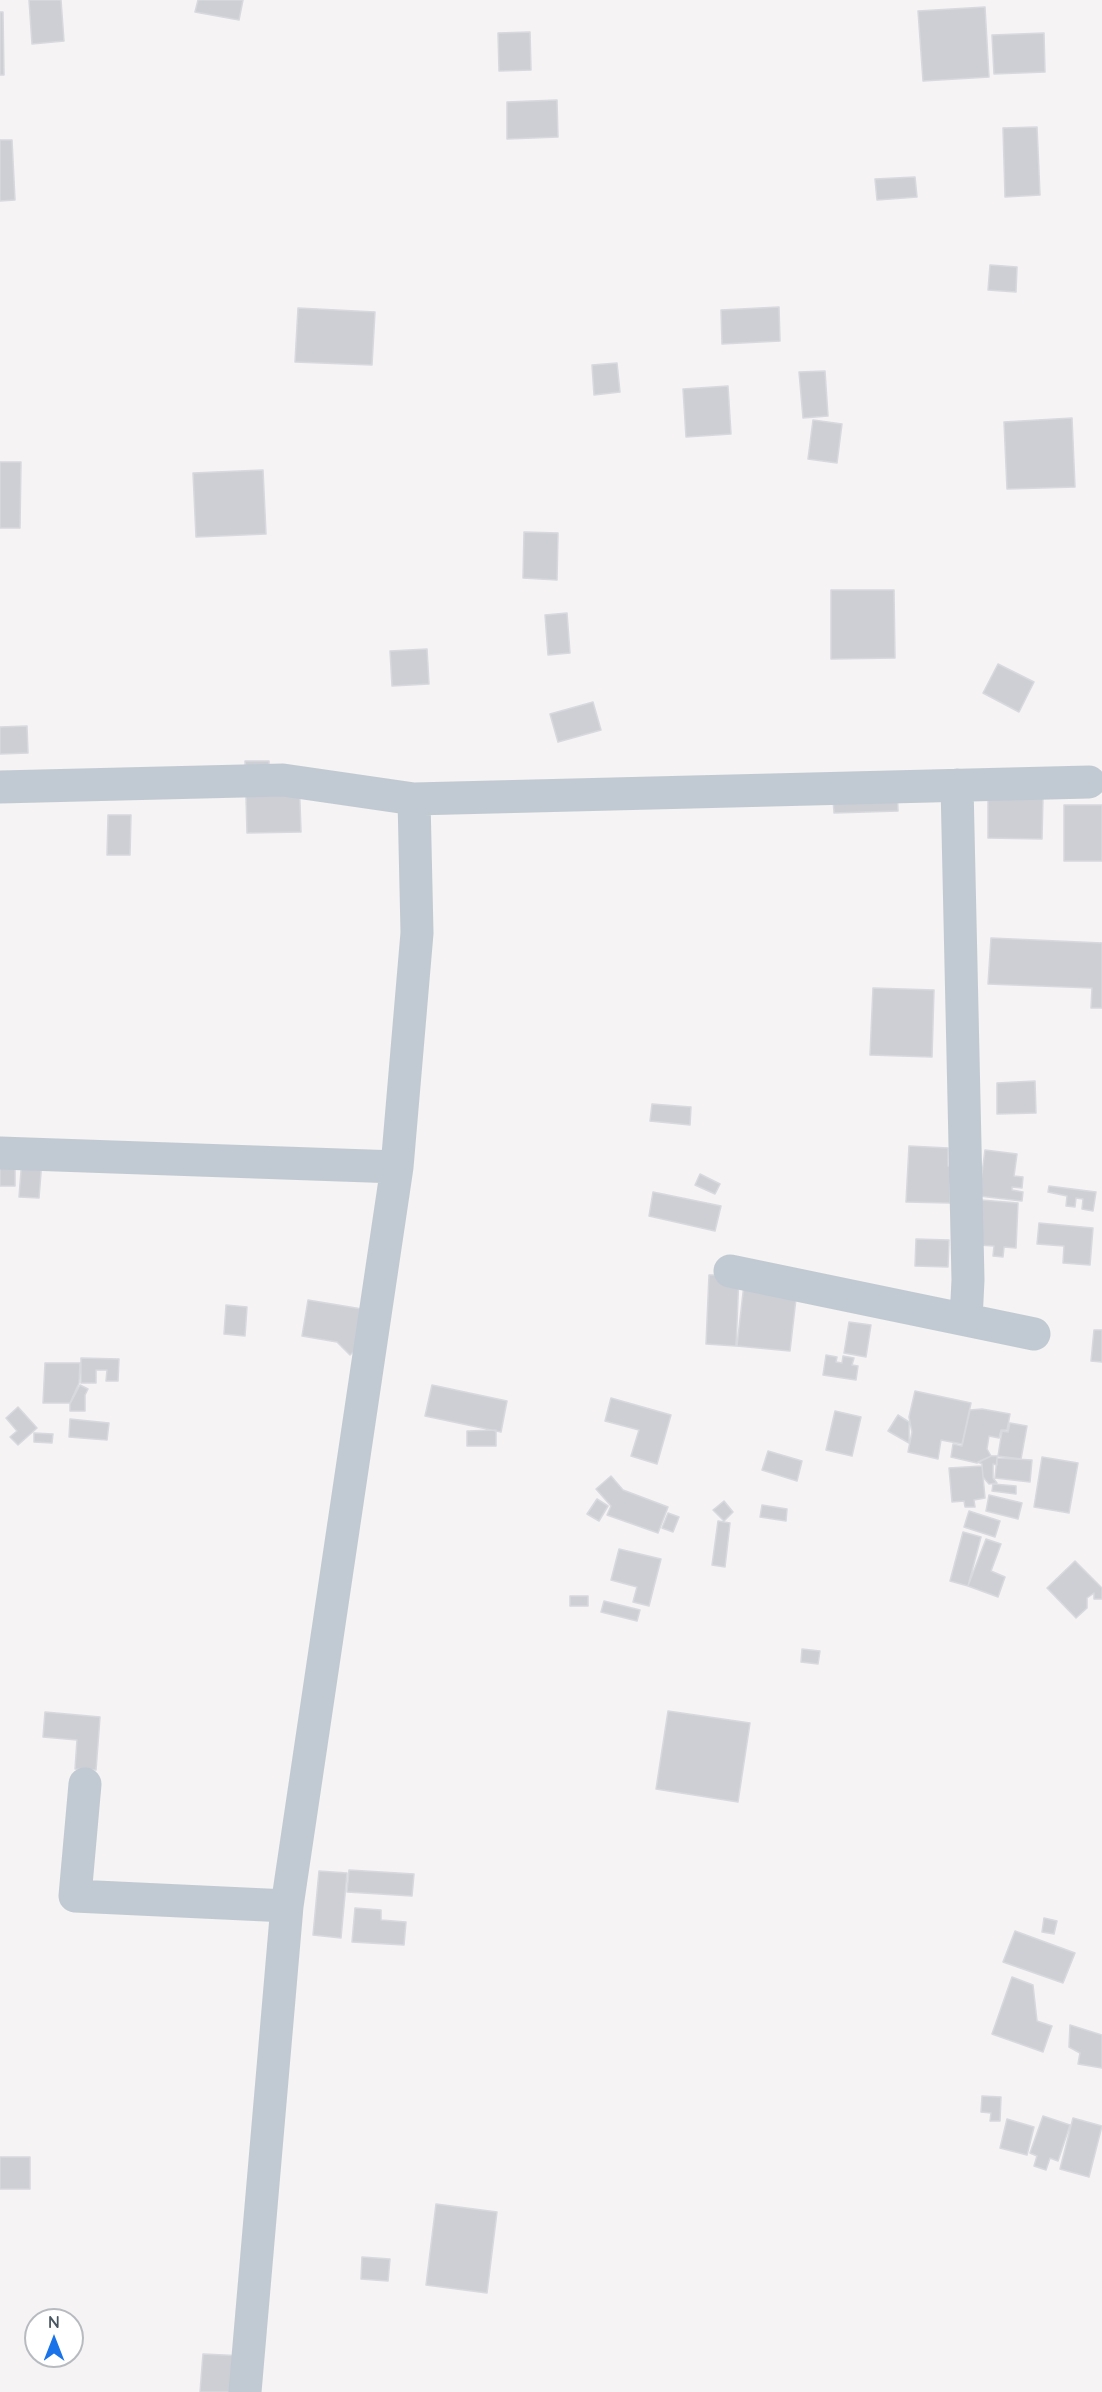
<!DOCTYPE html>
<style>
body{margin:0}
#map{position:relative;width:1102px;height:2392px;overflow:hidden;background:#f5f3f3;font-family:Quicksand,sans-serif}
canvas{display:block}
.north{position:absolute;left:24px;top:2308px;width:60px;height:60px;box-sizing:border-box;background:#fff;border:2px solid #b7bbc0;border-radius:50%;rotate:0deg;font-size:16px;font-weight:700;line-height:24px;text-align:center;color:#4a5661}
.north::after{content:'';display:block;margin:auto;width:21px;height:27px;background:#1a73e8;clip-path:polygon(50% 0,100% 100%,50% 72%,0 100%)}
</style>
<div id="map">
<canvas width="1102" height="2392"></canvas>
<div class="north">N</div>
</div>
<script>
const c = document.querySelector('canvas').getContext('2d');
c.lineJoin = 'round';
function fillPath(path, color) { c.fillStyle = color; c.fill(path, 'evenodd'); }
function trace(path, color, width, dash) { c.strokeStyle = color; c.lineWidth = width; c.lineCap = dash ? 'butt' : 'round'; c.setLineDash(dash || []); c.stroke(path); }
const building = new Path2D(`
 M29,0H61L64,41L32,44Z
 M198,0H243L239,20L195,12Z
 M985,7L989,77L923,81L918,11Z
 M0,12H3L4,75H0Z
 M530,32L531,70L499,71L498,33Z
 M1044,33L1045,72L994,74L992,35Z
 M557,100L558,137L507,139V102Z
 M1037,127L1040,195L1005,197L1003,128Z
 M0,140H12L15,200L0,201Z
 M915,177L917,197L877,200L875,179Z
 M990,265L1017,267L1016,292L988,290Z
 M779,307L780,341L722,344L721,310Z
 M298,308L375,312L372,365L295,362Z
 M617,363L620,392L594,395L592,365Z
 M825,371L828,416L803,418L799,372Z
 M728,386L731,434L686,437L683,389Z
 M1072,418L1075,487L1007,489L1004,422Z
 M813,420L842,424L837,463L808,459Z
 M0,462H21L20,528H0Z
 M263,470L266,534L196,537L193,473Z
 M524,532L558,533L557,580L523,578Z
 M831,590H894L895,658L831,659Z
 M567,613L570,653L548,655L545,615Z
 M427,649L429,684L392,686L390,651Z
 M998,664L1034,682L1019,712L983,693Z
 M593,702L601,730L558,742L550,714Z
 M27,726L28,753L0,754V727Z
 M245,761H269V776L299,775L301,832L247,833Z
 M897,783L898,811L834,813L832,784Z
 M988,797H1043L1042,839L988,838Z
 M1064,805H1102V861H1064Z
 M108,815H131L130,855H107Z
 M991,938L1102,943V1008H1091L1092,988L988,984Z
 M873,988L934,990L932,1057L870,1055Z
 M1035,1081L1036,1113L997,1114V1083Z
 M652,1104L691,1107L690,1125L650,1121Z
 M909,1146L948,1148V1166H957L950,1184V1203L906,1202Z
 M985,1150L1017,1154L1014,1176L1023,1177L1022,1188L1012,1187V1190L1023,1192L1022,1201L979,1196Z
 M22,1158L42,1160L39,1198L19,1197Z
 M0,1160H15V1186H0Z
 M700,1174L720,1184L715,1194L695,1185Z
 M1049,1186L1096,1192L1093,1211L1082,1209L1083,1199L1076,1198L1075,1207L1066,1206L1067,1196L1048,1192Z
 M653,1192L721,1206L715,1231L649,1216Z
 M981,1200L1018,1203L1016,1248L1004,1247L1003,1257L993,1256L994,1246L978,1245Z
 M1039,1223L1093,1228L1090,1265L1063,1263L1064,1246L1037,1244Z
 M916,1239L949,1240L948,1267L915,1266Z
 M709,1275H739L736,1346L706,1344Z
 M744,1284L797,1290L790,1351L737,1346Z
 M308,1300L362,1309L369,1338L350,1355L337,1342L302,1336Z
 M226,1305L247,1307L245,1336L224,1334Z
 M849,1322L871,1325L866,1357L844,1353Z
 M1094,1330H1102V1362L1091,1361Z
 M826,1355L837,1357L836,1362L842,1363L843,1356L854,1358L852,1365L858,1366L856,1380L823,1375Z
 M81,1358L119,1359L118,1381H106L107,1370H96V1383H81Z
 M45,1363H80L79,1383L70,1403H43Z
 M80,1385L88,1389L85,1395V1411H70V1404Z
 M432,1385L507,1401L501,1432L425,1416Z
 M915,1391L971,1403L962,1444L941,1440L938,1459L908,1452L912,1432L909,1417Z
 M611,1398L671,1415L657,1464L631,1456L639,1430L605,1421Z
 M18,1407L37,1428L18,1445L10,1437L17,1431L6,1418Z
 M982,1409L1010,1414L1007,1430H1001L999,1438L989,1436L987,1449L991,1456L977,1463L951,1457L953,1444L962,1446L970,1410Z
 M835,1411L861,1417L852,1456L826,1450Z
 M898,1415L909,1422V1443L888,1431Z
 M70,1419L109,1423L107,1440L69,1437Z
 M1010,1423L1027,1426L1021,1459L998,1456L1002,1431L1008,1432Z
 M496,1430V1446H467V1431Z
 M34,1433L53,1434L52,1443L34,1442Z
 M768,1451L802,1461L797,1481L762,1470Z
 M991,1456H997V1465L993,1464V1478L997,1483L989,1484L983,1477L982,1464L978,1462Z
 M1042,1457L1078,1463L1069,1513L1034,1507Z
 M997,1458L1032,1460L1030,1482L995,1478Z
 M982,1466L985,1498L974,1500L975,1507H965L964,1501L952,1502L949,1468Z
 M611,1476L623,1490L668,1507L658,1533L607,1515L611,1506L596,1489Z
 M993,1484L1016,1486V1494L992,1491Z
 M989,1495L1022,1503L1018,1519L986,1511Z
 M597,1499L608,1506L599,1521L587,1514Z
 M724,1501L733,1512L724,1521L713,1510Z
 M762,1505L787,1509L786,1521L760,1517Z
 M969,1511L1000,1521L995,1537L964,1527Z
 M668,1513L679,1517L673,1532L662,1528Z
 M718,1521L730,1523L725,1567L712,1565Z
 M963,1532L981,1537L968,1586L950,1581Z
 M986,1539L1001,1544L991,1571L1005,1577L998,1597L968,1586Z
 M619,1549L661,1559L649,1606L633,1602L637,1587L611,1580Z
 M1075,1561L1102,1588V1599H1094V1593L1087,1598V1608L1076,1618L1047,1588Z
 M570,1596H588V1606H570Z
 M604,1601L640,1610L637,1621L601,1612Z
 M802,1649L820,1651L818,1664L801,1662Z
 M668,1711L750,1723L738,1802L656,1789Z
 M45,1712L100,1717L96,1770L75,1769L77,1740L43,1737Z
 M349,1870L414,1874L412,1896L347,1892Z
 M319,1871L347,1873L341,1938L313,1935Z
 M355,1908L381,1910V1920L406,1922L404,1945L352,1942Z
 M1044,1918L1057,1921L1054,1934L1042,1932Z
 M1015,1931L1075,1953L1063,1983L1003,1962Z
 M1012,1977L1033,1985L1037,2021L1052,2026L1043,2052L992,2034Z
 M1070,2025L1102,2035V2068L1078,2064L1080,2053L1069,2047Z
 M982,2096L1001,2097L1000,2121H990L991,2113L981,2112Z
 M1043,2116L1070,2125L1058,2161L1050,2158L1046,2170L1034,2166L1037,2156L1030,2153Z
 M1073,2118L1102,2126L1089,2177L1060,2169Z
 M1007,2119L1034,2127L1027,2155L1000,2148Z
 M0,2157H30V2189H0Z
 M436,2204L497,2212L487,2293L426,2285Z
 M362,2257L390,2259L388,2281L361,2279Z
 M203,2354L245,2356L242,2392H200Z`);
const street = new Path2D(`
 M957,785L968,1280L966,1320
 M0,787L283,780L414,799L417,933L397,1167L287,1906L245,2392
 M414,799L1089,782
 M0,1153L397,1167
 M730,1271L1034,1334
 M85,1784L75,1896L287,1906`);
fillPath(building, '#cdcfd5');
trace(building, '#d7d9de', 1.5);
trace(street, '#c1cad2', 33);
</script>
